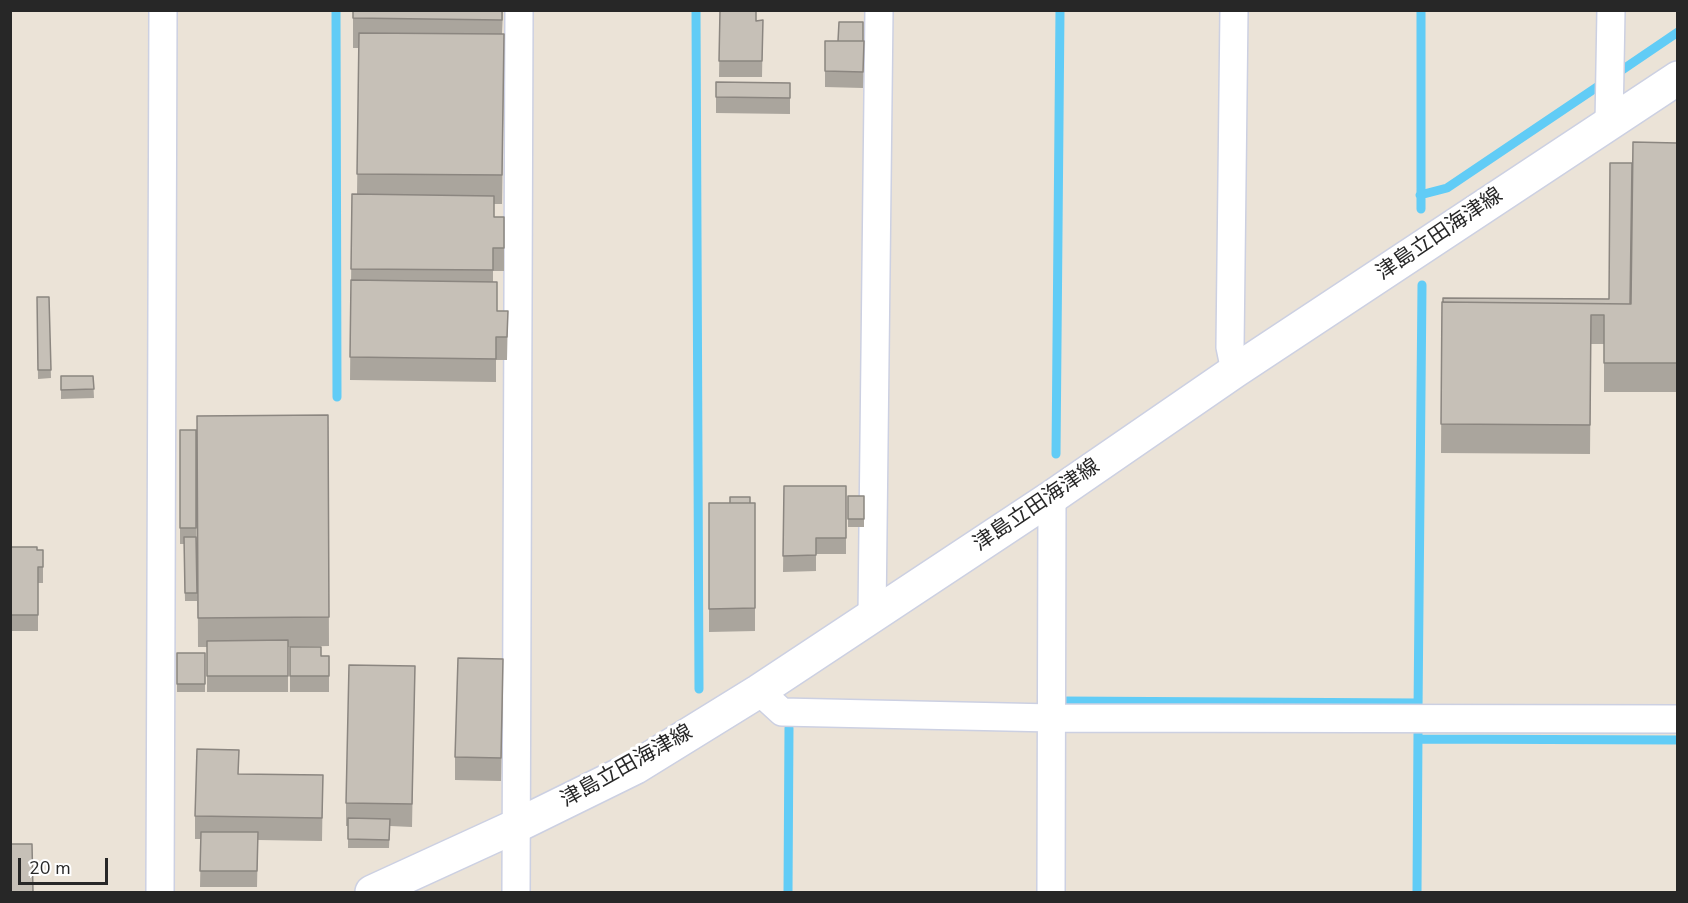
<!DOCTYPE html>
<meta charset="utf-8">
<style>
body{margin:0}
#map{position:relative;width:1688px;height:903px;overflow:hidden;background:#ebe3d7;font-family:"Nunito Sans",sans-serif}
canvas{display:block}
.frame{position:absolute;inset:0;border:12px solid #272727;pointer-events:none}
.scale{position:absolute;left:18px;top:858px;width:90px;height:27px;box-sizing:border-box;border:3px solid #272727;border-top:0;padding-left:8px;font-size:18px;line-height:21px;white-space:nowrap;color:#272727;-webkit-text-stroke:4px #fff;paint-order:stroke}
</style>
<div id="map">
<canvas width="1688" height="903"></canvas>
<div class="frame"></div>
<div class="scale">20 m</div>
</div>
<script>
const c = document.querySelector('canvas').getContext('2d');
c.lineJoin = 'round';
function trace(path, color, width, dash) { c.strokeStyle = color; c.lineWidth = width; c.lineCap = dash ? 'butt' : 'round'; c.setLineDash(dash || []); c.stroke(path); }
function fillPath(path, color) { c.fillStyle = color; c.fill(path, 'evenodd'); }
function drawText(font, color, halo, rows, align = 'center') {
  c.font = font + ' "Nunito Sans","Noto Sans JP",sans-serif'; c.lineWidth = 6; c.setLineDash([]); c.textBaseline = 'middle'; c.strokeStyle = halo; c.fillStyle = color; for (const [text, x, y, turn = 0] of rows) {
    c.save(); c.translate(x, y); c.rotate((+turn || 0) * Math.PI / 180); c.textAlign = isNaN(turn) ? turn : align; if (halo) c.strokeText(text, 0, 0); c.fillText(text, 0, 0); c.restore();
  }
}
const stream = new Path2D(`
 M336,10L337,397
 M696,10L699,689
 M1622,70L1678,32
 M1420,195L1447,188L1600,85
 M1421,209V10
 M1056,454L1060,10
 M1062,701L1418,703
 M1418,710L1422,285
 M1418,739L1678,740
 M788,892L789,728
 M1417,892L1418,733`);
const street = new Path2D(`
 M1234,10L1230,347L1235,371
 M1609,123L1611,10
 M872,616L879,10
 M759,691L782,712L1052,718L1678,719
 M160,892L163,10
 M516,892L519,10
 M1051,892L1052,497`);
const secondary = new Path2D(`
 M372,892L516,826L636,767L759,691L1052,497L1235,371L1678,78`);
const wall = new Path2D(`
 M353,10H503L502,34L504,63L502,204H494V217H504V271H493V281L497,311H508L507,360H496V382L350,380L352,194H357L359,48H353Z
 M720,10L756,21L763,20L762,77H719Z
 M825,41H864L863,88L825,87Z
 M716,82L790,83V114L716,113Z
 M1677,143V392H1604V344H1591L1590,454L1441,453L1442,302L1609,299L1632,163Z
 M37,297H49L51,378L38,379Z
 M61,376H93L94,398L61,399Z
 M328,415L329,646L288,647V692H207V647H198L197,416Z
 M180,430H196L197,601H185L184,544H180Z
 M784,486H846V554H816V571L783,572Z
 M848,496H864V527H848Z
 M709,503H755V631L709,632Z
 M10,547L37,550H43V583H38V631H10Z
 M290,647L321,656H329V692H290Z
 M177,653H205V692H177Z
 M415,666L412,827L390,826L389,848H348V826H346V803Z
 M503,682L501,781L455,780V757Z
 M239,774L323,775L322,841L258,840L257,887H200L201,839H195V816Z`);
const building = new Path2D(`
 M353,10H502V20L353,18Z
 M720,10H756V21L763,20L762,61H719Z
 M839,22H863V41H838Z
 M359,33L504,34L502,175L357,174Z
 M825,41H864L863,72L825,71Z
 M716,82L790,83V98L716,97Z
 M1633,142L1677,143V363H1604V315H1591L1590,425L1441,424L1442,302L1631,304Z
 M1610,163H1632L1630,304L1443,302V298L1609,299Z
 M352,194L494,196V217H504V248H493V270L351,269Z
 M351,280L497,282V311H508L507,337H496V359L350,357Z
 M37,297H49L51,370H38Z
 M61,376H93L94,389L61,390Z
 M328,415L329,617L198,618L197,416Z
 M180,430H196V528H180Z
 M784,486H846V538H816V555L783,556Z
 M848,496H864V519H848Z
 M730,497H750V503H730Z
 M709,503H755V608L709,609Z
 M184,537H196L197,593H185Z
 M10,547H37V550H43V567H38V615H10Z
 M288,640V676H207V641Z
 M290,647H321V656H329V676H290Z
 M177,653H205V684H177Z
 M458,658L503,659L501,758L455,757Z
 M349,665L415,666L412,804L346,803Z
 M197,749L239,750L238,774L323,775L322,818L195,816Z
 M348,818L390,819L389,840L348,839Z
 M201,832H258L257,871H200Z
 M10,844H32L33,892H10Z`);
const streetNames = [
 ["津島立田海津線",1440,235,-34],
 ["津島立田海津線",1037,506,-34],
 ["津島立田海津線",627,767,-29]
];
trace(stream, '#61ccf6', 9);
trace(street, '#ccd0e2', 30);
trace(secondary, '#ccd0e2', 36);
trace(street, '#fff', 27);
trace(secondary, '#fff', 33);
fillPath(wall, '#aaa59d');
fillPath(building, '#c6c0b7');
trace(building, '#8b8680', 1.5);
drawText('21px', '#272727', '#fff', streetNames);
</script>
